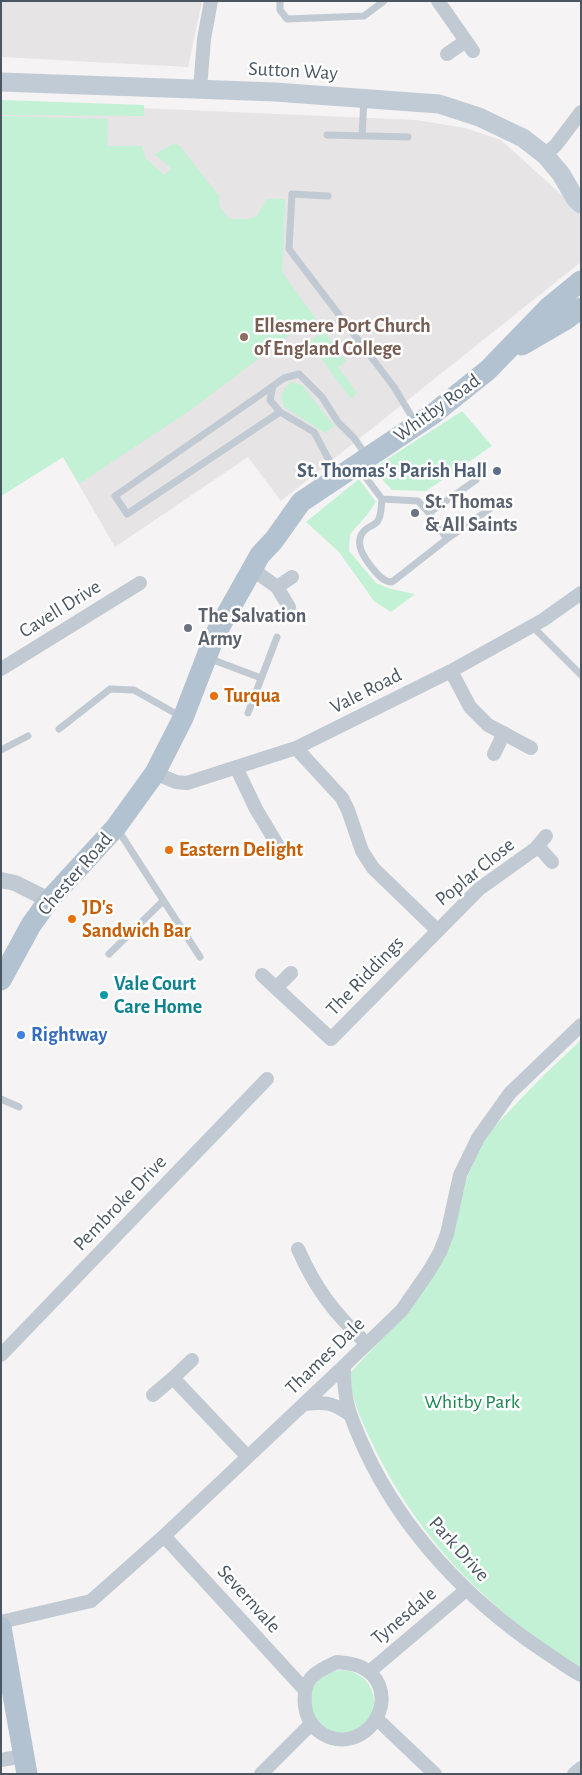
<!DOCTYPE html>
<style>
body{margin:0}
#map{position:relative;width:582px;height:1775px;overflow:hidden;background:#f5f3f3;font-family:"Alegreya Sans",sans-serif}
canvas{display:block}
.frame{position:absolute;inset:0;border:2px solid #4a5661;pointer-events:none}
</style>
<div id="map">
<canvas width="582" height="1775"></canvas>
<div class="frame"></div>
</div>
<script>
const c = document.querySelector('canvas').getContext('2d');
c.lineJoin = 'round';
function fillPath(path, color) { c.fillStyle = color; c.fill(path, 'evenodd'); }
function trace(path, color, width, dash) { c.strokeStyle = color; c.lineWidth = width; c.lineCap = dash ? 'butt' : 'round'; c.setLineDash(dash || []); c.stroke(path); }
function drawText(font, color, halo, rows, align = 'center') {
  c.font = font + ' "Alegreya Sans",sans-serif'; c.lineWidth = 5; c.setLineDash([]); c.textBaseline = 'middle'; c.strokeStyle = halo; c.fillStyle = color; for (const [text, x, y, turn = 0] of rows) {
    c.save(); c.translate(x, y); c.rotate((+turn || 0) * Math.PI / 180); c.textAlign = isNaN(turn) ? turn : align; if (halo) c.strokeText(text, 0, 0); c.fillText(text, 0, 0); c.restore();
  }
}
const education = new Path2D(`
 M1,1H202L188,67L1,57Z
 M1,102L416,120L465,128L501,140L576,208L581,217V262L281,501L248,457L115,547L63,457L1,496Z`);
const green = new Path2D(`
 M1,100L144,105V116L1,115Z
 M1,116L108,119L107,146H142L146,159L164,175L172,169L155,154L173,144L179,145L219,196V206L229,219H248L257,216L267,199H285L282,272L316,319L300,332L295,331L192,409L79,484L63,457L1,496Z
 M324,331L346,361L338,367L357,393L351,399L309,342Z
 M292,382L302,385L334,426L325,433L284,407L281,397L285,387Z
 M462,411L492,446L426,491L392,490L372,469Z
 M359,479L376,502L367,515L350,534L349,551L376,583L391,589L415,594L391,612L374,601L339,552L306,522Z
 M581,1040V1667C493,1616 420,1541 375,1449C363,1424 352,1402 349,1374L391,1329L408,1314L423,1290L463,1187L483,1141L491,1130L541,1078Z
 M310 1702a32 32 0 1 1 64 0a32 32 0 1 1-64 0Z`);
const service = new Path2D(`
 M280,1V10L287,19L364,16L384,1
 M327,135L408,137
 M362,136L364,99
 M328,196L292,194L289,249L394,387L415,422
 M273,386L115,496L127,514L280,412
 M358,467L382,499C381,506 382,516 377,522C373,526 367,527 364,531C353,543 365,559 373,569C378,575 384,582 392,582L447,539L429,513L418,501L382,499
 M337,475L314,432L280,412L270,400L273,386L284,378L299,374L322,397L338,422L354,438L366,455
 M429,513L476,480
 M447,539L491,508
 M532,626L581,675
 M208,658L261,678
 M248,713L277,637
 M59,729L110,689L134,690L180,716
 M1,750L28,736
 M118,830L200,957
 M109,954L163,901
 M1,1099L19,1107`);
const minor = new Path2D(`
 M438,1L473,51
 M447,54L466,41
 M200,89L204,39L211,1
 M545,155L556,145L581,112
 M252,569L277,587L289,607
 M277,587L292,577
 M1,669L140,583
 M451,671L470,707L488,725L531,748
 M296,748L342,798L348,810L362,851L373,868L437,930
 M494,754L504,733
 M236,767L256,809L277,844
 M155,773L176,782L187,783L296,748L451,671L543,620L581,593
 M538,846L552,862
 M262,975L331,1039L479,889L535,849L546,836
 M276,988L291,973
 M298,1249C316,1290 335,1314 367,1344
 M1,1355L267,1079
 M344,1366C343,1401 351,1419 365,1450C403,1532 468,1600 542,1650C555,1658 567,1668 581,1675
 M173,1378L192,1360
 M153,1395L173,1378L247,1456
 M304,1404C325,1402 332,1402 349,1414
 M164,1536L304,1689
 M1,1622L91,1601L164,1536L344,1366L402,1310L429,1271L440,1252L447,1234L460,1175L478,1138L510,1093L581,1025
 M337,1662C346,1663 355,1663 363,1668C395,1685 383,1732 348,1739C337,1741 325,1737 316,1729C310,1723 306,1715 305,1706C302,1679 314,1672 337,1662Z
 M369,1672L466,1590
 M377,1719L435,1774
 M1,1760L23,1756
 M261,1774L311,1724
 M574,1774L581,1768`);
const tertiary = new Path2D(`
 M1,880L15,883L49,900`);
const secondary = new Path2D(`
 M1,82L275,92L439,104L479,117L523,138L545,155L561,174L575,198L581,204`);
const primary = new Path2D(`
 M522,345L565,320L581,308
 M1,980L31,925L49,900L116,827L155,773L183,718L215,635L260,555L274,540L301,502L433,414L488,370L548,308L581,281
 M1,1627L27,1774`);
const markers = [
 [244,337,5,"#8d6e63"],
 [497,471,5,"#5c6f8a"],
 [415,513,5,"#6b7280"],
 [188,628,5,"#6b7280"],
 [214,696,5,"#e8710a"],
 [169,850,5,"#e8710a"],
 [72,919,5,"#e8710a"],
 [104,995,5,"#0f9aa8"],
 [21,1035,5,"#3f7fe0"]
];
const streetNames = [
 ["Sutton Way",293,71,3],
 ["Whitby Road",437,408,-36],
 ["Cavell Drive",60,609,-32],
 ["Vale Road",366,691,-27],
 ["Poplar Close",475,872,-39],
 ["Chester Road",75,874,-49],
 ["The Riddings",365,976,-46],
 ["Pembroke Drive",120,1203,-46],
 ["Thames Dale",325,1356,-44],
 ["Park Drive",459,1549,48],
 ["Severnvale",249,1599,48],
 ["Tynesdale",404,1616,-40]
];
const educationNames = [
 ["Ellesmere Port Church",254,326],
 ["of England College",254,349]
];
const serviceNames = [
 ["St. Thomas's Parish Hall",487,471]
];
const worshipNames = [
 ["St. Thomas",425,502],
 ["& All Saints",425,525],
 ["The Salvation",198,616],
 ["Army",198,639]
];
const foodNames = [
 ["Turqua",224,696],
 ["Eastern Delight",179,850],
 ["JD's",82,908],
 ["Sandwich Bar",82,931]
];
const cultureNames = [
 ["Vale Court",114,984],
 ["Care Home",114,1007]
];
const shopNames = [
 ["Rightway",31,1035]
];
const parkNames = [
 ["Whitby Park",472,1402]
];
fillPath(education, '#e6e4e5');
fillPath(green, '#c3f1d5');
trace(service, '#c1cad2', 7);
trace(minor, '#c1cad2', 14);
trace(tertiary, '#c1cad2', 16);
trace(secondary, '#c1cbd6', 19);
trace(primary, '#b3c2d1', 21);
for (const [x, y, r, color] of markers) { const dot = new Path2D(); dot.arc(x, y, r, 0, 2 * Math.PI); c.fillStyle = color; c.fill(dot); trace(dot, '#fff', 2); }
drawText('20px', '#4a5661', '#fff', streetNames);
drawText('bold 20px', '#785e54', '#fff', educationNames, 'left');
drawText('bold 20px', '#4e5e75', '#fff', serviceNames, 'right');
drawText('bold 20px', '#5b616d', '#fff', worshipNames, 'left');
drawText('bold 20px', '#c56008', '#fff', foodNames, 'left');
drawText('bold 20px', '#0d838f', '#fff', cultureNames, 'left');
drawText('bold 20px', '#366cbe', '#fff', shopNames, 'left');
drawText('20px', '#17864f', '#fff', parkNames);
</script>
